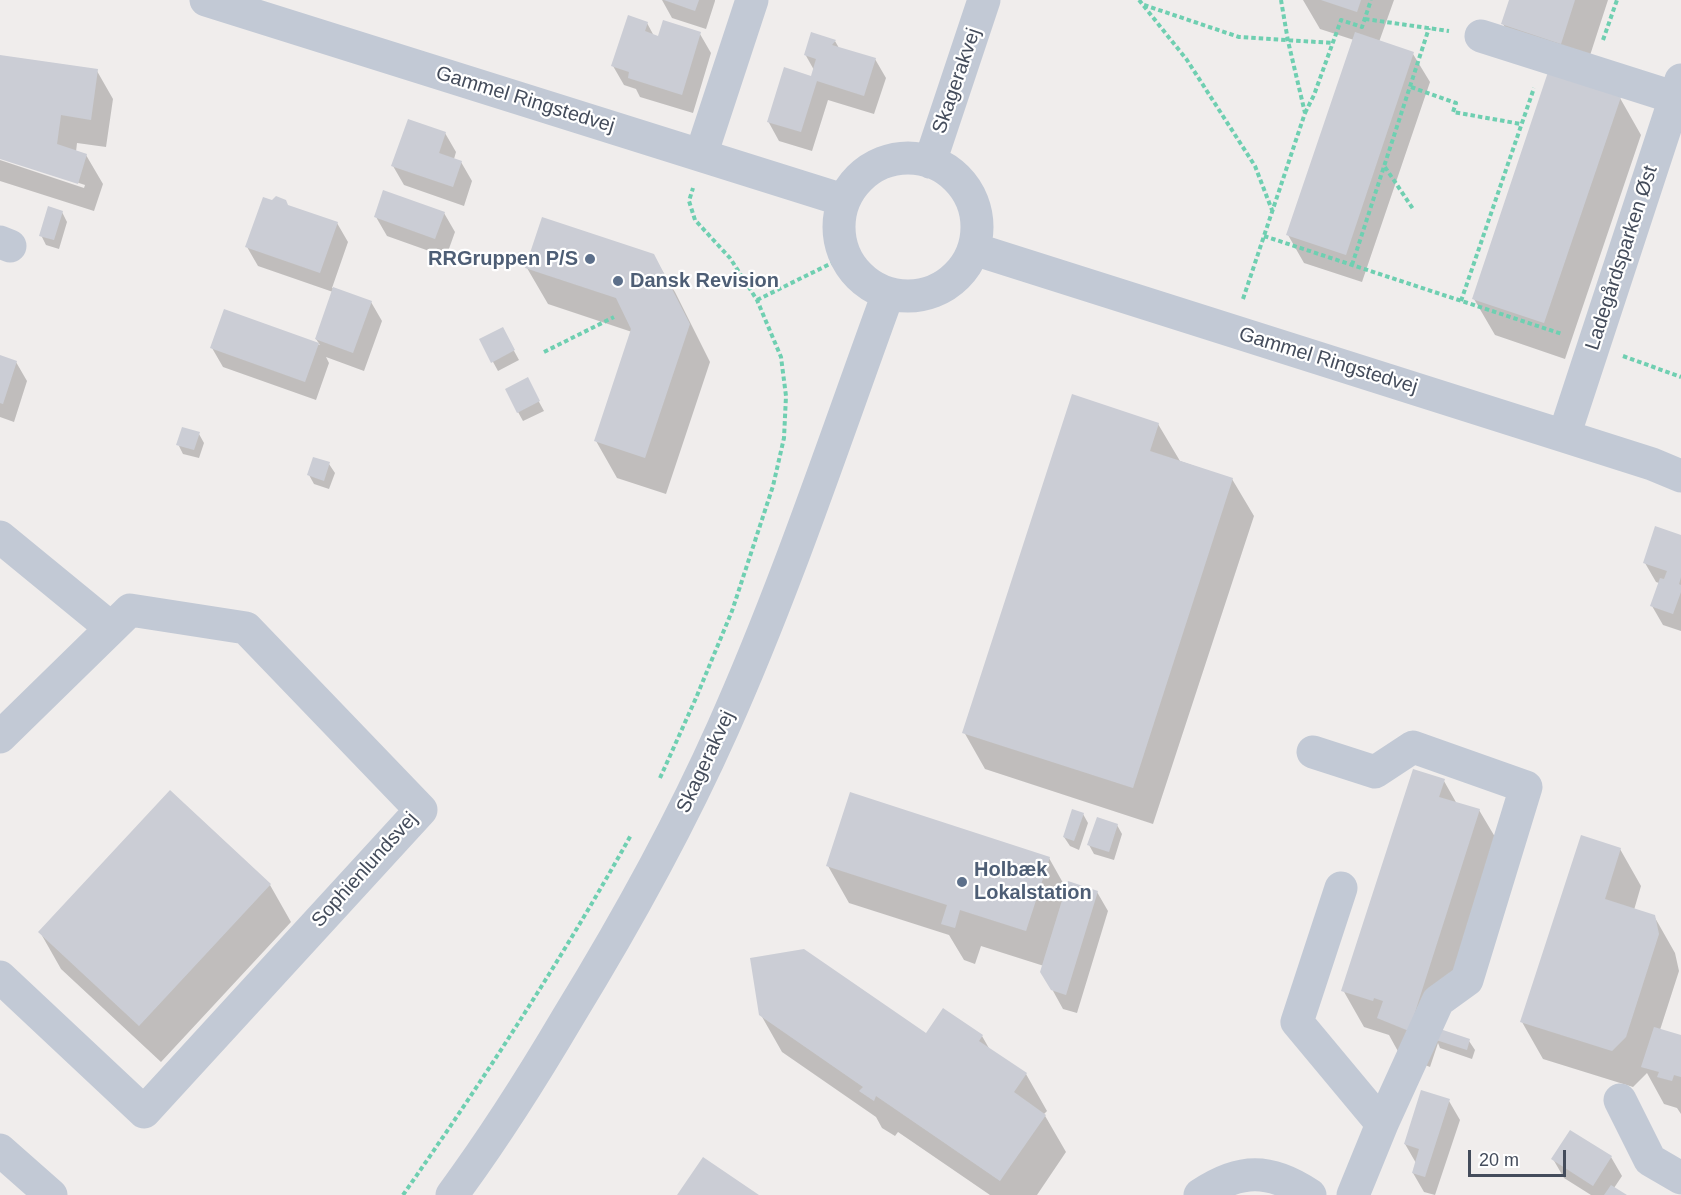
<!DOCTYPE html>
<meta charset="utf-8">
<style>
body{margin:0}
#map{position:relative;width:1681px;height:1195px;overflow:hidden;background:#f0edec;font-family:Arial,sans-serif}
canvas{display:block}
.scale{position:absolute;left:1468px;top:1150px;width:98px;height:27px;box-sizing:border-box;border:3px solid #444c5b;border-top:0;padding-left:8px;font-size:18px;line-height:21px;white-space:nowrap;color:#444c5b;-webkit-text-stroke:4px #fff;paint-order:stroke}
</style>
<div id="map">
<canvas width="1681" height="1195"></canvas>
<div class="scale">20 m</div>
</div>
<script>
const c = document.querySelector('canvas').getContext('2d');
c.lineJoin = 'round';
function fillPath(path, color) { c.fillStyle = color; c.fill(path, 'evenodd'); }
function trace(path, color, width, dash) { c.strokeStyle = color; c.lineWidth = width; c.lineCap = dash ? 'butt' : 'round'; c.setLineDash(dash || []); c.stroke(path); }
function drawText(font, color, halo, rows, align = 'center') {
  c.font = font + ' Arial,sans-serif'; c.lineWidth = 4.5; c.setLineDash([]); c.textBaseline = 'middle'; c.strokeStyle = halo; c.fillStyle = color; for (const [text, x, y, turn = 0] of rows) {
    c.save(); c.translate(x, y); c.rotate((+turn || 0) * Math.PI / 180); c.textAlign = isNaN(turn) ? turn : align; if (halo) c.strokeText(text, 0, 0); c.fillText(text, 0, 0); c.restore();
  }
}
const shadow = new Path2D(`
 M662,0H715V1L706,29L672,18Z
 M1303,0H1394L1379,42L1413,54L1430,82L1362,282L1304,263L1288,235L1354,40L1320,29Z
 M1511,0H1608L1582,80L1524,61L1503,24Z
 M647,23L654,36L659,37L700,34L711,53L693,113L640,97L636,89L624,85L613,66Z
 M835,41L839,48L875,59L886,78L874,114L828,100L812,151L779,141L768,121L812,78L814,70L805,54Z
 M0,57L97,71L113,99L106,147L77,143L76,152L86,155L103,184L94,211L0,181V160L84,188L85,185L0,157Z
 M1620,98L1641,135L1565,359L1495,335L1474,299Z
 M445,133L456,152L454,159L461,162L472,181L464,206L404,185L393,166Z
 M289,207L337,223L348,242L332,288L371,302L382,321L364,371L326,357L329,363L316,400L223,367L212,348L225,311L320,345L316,339L333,292L258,266L247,247Z
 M62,212L67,222L59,249L46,245L41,235Z
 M444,213L455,232L446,257L387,236L376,217Z
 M653,255L675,292L710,362L666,494L617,478L596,441L632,332L548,304L527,268Z
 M502,329L519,360L498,371L481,340Z
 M0,357L16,362L27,381L14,422L0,417Z
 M527,380L544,411L523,421L518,412Z
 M1158,424L1180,461L1232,479L1254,516L1153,824L985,769L964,732Z
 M199,434L204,443L199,458L183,454L178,444Z
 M329,464L335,473L329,489L314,484L309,475Z
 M1681,536V631L1663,625L1652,606L1659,583L1656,582L1645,563Z
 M1444,781L1457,804L1479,810L1501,847L1441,1031L1469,1041L1475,1050L1472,1059L1440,1048L1438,1043L1430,1067L1400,1055L1389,1035L1364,1027L1343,990Z
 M170,792L270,885L291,922L161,1062L61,969L40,932Z
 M1083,814L1088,823L1079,850L1070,846L1064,837Z
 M1117,825L1122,834L1114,860L1094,854L1089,845Z
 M1620,849L1641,886L1634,910L1654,916L1675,953L1679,971L1660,1030L1681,1037V1114L1677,1108L1664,1104L1647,1073L1633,1087L1543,1059L1522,1022Z
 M1049,858L1067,890L1097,892L1108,911L1077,1013L1063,1009L1042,971L1044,966L981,946L975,964L964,960L949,935L849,903L828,866Z
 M761,1015L927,1035L982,1036L990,1050L1026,1074L1047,1111L1044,1114L1066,1152L1037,1195H990L898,1132L895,1136L882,1128L876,1117L782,1052Z
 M1449,1101L1460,1120L1435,1195L1424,1192L1413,1173L1416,1163L1405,1144Z
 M1611,1157L1622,1176L1614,1188L1624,1195H1591L1564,1178L1553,1159Z`);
const building = new Path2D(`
 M664,0H699L695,11Z
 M1321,0H1361L1357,12Z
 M1509,0H1575L1561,44L1501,24Z
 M628,15L648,22L645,31L658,36L663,20L701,32L682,95L628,78L629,72L611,66Z
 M811,32L836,40L832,45L876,58L864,96L817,81L801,132L767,122L784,67L811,76L816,59L804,55Z
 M1355,32L1414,52L1346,255L1286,235Z
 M0,55L98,69L91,120L61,115L57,144L87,154L78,184L0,159Z
 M1548,72L1621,97L1544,323L1472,299Z
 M408,119L446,132L439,153L462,161L453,187L391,166Z
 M383,190L445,212L435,239L374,217Z
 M276,196L286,200L288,205L338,222L320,273L245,247L263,197L272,200Z
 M48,206L63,211L54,240L39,236Z
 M542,217L654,254L690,324L645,458L594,441L631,329L616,298L525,268Z
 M333,287L372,301L353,353L315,339Z
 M224,309L319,343L305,382L210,348Z
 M503,327L515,350L491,363L479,339Z
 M0,355L17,361L3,404L0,403Z
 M528,377L540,401L517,413L505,389Z
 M1072,394L1159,423L1150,451L1233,478L1133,788L962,733Z
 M182,427L200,432L194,450L176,445Z
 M313,457L330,462L324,481L307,475Z
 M1655,526L1681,535V577L1679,584L1681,585V592L1673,614L1650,606L1660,578L1664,579L1667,571L1643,563Z
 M1413,769L1445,779L1439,797L1480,809L1409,1031L1377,1018L1383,1001L1374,998L1373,1001L1341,991Z
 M170,790L271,884L139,1026L38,932Z
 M850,792L1050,857L1026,931L960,910L955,928L941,924L947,905L826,866Z
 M1072,809L1084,813L1074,841L1063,837Z
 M1097,817L1118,824L1109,852L1087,845Z
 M1581,835L1621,848L1605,899L1655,915L1659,934L1626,1037L1612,1051L1520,1022Z
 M1068,881L1098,891L1066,995L1051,990L1040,972Z
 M804,949L926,1033L943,1008L983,1035L979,1041L1027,1073L1014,1092L1046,1115L1000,1181L876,1096L874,1101L859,1091L863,1087L759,1015L750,958Z
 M1654,1027L1681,1035V1077L1674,1075L1672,1081L1657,1077L1659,1072L1641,1067Z
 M1437,1028L1470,1039L1467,1050L1433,1039Z
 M1421,1090L1450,1099L1425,1177L1412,1173L1419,1149L1404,1144Z
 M1570,1130L1612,1156L1593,1186L1551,1159Z
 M703,1157L759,1195H677Z
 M1611,1185L1627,1195H1604Z`);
const path = new Path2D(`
 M1139,0L1187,60L1255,166L1272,210
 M1144,5L1239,37L1333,43
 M1365,19L1449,31
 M1603,40L1617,0
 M1411,87L1456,103L1453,112L1521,124
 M1305,113L1314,95L1341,20L1362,27L1371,0
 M1385,167L1413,209
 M1264,236L1562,334
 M1352,265L1429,28
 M1243,299L1305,113L1288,41L1281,0
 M757,300L844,257
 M1461,301L1534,88
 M544,352L614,317
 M1623,356L1681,377
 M660,778L696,698L732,611L773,486L784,438L786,396L781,357L757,300L730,258L695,220L689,201L693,188
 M403,1195C484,1079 562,959 631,835`);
const minor = new Path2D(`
 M206,0L843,200
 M1481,36L1676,98
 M701,155L752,0
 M839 227a69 69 0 1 1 138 0a69 69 0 1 1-138 0Z
 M930,162L984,0
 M0,242L10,246
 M974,249L1564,436L1652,464L1681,476
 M1564,436L1681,80
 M0,537L111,628
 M0,737L130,610L246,628L421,810L144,1112L0,977
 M1313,752L1375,772L1413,747L1526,787L1467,980L1438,1001L1382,1124
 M1341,888L1297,1022L1382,1124L1353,1195
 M1620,1100L1650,1160L1681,1178
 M0,1150L51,1195
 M452,1195C494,1138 532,1078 568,1017C625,924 678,829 723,728C786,587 835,439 888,294
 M1200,1195C1240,1168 1270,1168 1310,1195`);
const markers = [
 [590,259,6,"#5c6f8a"],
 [618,281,6,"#5c6f8a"],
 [962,882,6,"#5c6f8a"]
];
const streetNames = [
 ["Skagerakvej",957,81,-71],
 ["Gammel Ringstedvej",525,100,17],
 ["Ladegårdsparken Øst",1622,258,-72],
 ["Gammel Ringstedvej",1328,361,17],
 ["Skagerakvej",706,762,-65],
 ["Sophienlundsvej",365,870,-48]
];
const serviceNames = [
 ["RRGruppen P/S",578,259,"right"],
 ["Dansk Revision",630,281],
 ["Holbæk",974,870],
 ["Lokalstation",974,893]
];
fillPath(shadow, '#0003');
fillPath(building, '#cbcdd5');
trace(path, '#6fcfb1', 4, [4.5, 3]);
trace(minor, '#c2c9d5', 33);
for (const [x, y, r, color] of markers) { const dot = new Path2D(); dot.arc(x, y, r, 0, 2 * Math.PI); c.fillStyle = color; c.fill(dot); trace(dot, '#fff', 2); }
drawText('20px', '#444c5b', '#fff', streetNames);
drawText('bold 20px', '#4e5e75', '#fff', serviceNames, 'left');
</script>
